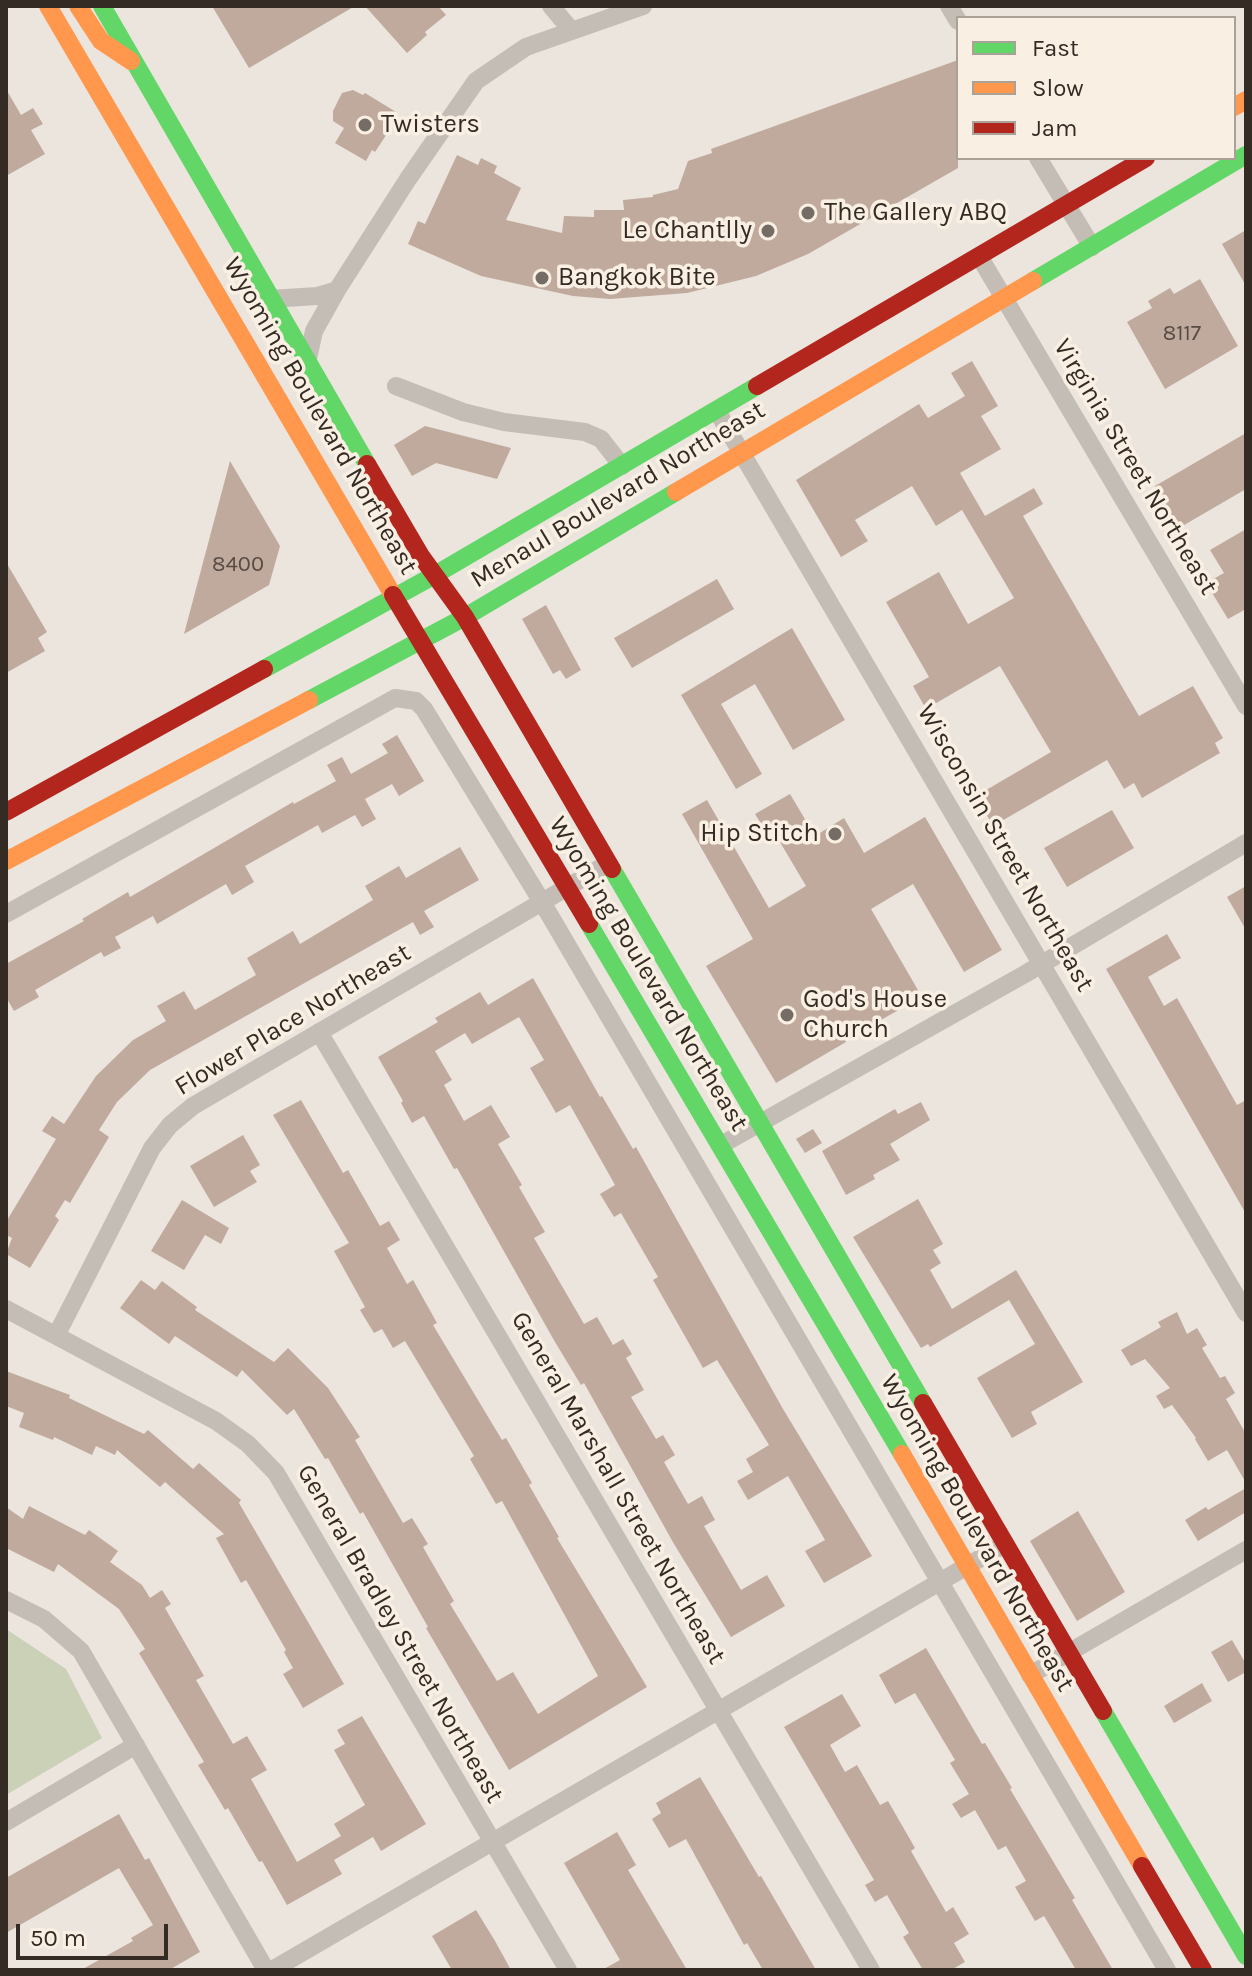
<!DOCTYPE html>
<style>
body{margin:0}
#map{position:relative;width:1252px;height:1976px;overflow:hidden;background:#ebe5dd;font-family:Karla,sans-serif}
canvas{display:block}
.frame{position:absolute;inset:0;border:8px solid #342b25;pointer-events:none}
.legend{position:absolute;left:956px;top:16px;width:280px;height:144px;box-sizing:border-box;background:#f9f0e3;border:2px solid #aaa197;margin:0;padding:10px 14px;list-style:none;font-size:24px;color:#342b25}
.legend li{display:flex;align-items:center;gap:16px;height:40px}
.legend b{width:40px;border:2px solid #aaa197}
.scale{position:absolute;left:16px;top:1924px;width:152px;height:36px;box-sizing:border-box;border:4px solid #342b25;border-top:0;padding-left:10px;font-size:24px;line-height:28px;white-space:nowrap;color:#342b25;-webkit-text-stroke:6px #f9f0e3;paint-order:stroke}
</style>
<div id="map">
<canvas width="1252" height="1976"></canvas>
<div class="frame"></div>
<ul class="legend">
<li><b style="height:10px;background:#63d668"></b>Fast</li>
<li><b style="height:10px;background:#ff974d"></b>Slow</li>
<li><b style="height:10px;background:#b3261e"></b>Jam</li>
</ul>
<div class="scale">50 m</div>
</div>
<script>
const c = document.querySelector('canvas').getContext('2d');
c.lineJoin = 'round';
function fillPath(path, color) { c.fillStyle = color; c.fill(path, 'evenodd'); }
function trace(path, color, width, dash) { c.strokeStyle = color; c.lineWidth = width; c.lineCap = dash ? 'butt' : 'round'; c.setLineDash(dash || []); c.stroke(path); }
function drawText(font, color, halo, rows, align = 'center') {
  c.font = font + ' Karla,sans-serif'; c.lineWidth = 7; c.setLineDash([]); c.textBaseline = 'middle'; c.strokeStyle = halo; c.fillStyle = color; for (const [text, x, y, turn = 0] of rows) {
    c.save(); c.translate(x, y); c.rotate((+turn || 0) * Math.PI / 180); c.textAlign = isNaN(turn) ? turn : align; if (halo) c.strokeText(text, 0, 0); c.fillText(text, 0, 0); c.restore();
  }
}
const green = new Path2D(`
 M6,1629L66,1669L102,1738L6,1795Z`);
const building = new Path2D(`
 M212,6H355L249,68Z
 M365,6H438L446,15L425,32L427,35L407,53Z
 M958,60V168L808,254L756,276L687,293L610,299L573,296L481,276L408,244L418,221L425,224L457,155L478,165L481,158L497,166L494,173L521,188L506,220L562,233L564,216L594,217V210H624L623,200L653,197V195L678,189L688,161L712,153L711,149Z
 M6,89L21,115L33,108L43,124L31,130L45,154L6,176Z
 M353,90L363,95L365,93L396,112L389,124L392,126L375,152L372,150L366,161L335,143L344,128L333,121V111L342,93Z
 M1246,230V286L1222,244Z
 M1200,279L1238,346L1165,389L1127,322L1152,308L1148,301L1170,288L1174,294Z
 M972,361L998,406L981,416L1001,449L960,473L985,516L1034,488L1043,504L1023,516L1139,716L1193,686L1223,738L1215,743L1220,753L1142,798L1134,783L1124,789L1107,760L993,826L976,796L1051,752L1000,666L926,709L913,686L929,677L886,602L939,572L968,624L1014,598L962,510L936,526L912,486L855,520L868,541L841,557L796,480L919,404L928,418L965,396L951,373Z
 M425,426L511,448L497,479L436,463L412,476L394,445Z
 M1246,433V489L1179,528L1155,486Z
 M230,461L280,546L269,585L184,634Z
 M1246,529V609L1228,619L1206,583L1224,573L1210,550Z
 M6,562L47,632L38,638L45,651L6,673Z
 M717,579L734,609L632,668L614,638Z
 M546,605L581,670L566,679L560,670L553,674L522,619Z
 M792,628L845,720L793,750L755,684L721,704L762,774L736,789L681,695Z
 M397,735L424,781L399,796L392,784L365,799L376,819L362,827L355,815L322,833L318,825L245,866L254,882L232,895L226,884L157,924L153,916L115,937L121,948L104,957L101,952L35,990L39,997L14,1011L6,997V964L84,921L82,919L128,892L130,897L293,802L294,804L336,781L327,765L342,757L351,774L388,753L382,744Z
 M790,794L815,836L844,818L864,853L925,817L1002,950L964,972L913,884L871,909L922,997L845,1040L846,1042L776,1083L706,966L753,939L682,814L707,800L769,908L806,886L774,832L768,835L755,814Z
 M1112,810L1134,848L1067,887L1044,848Z
 M460,847L479,880L424,911L434,927L420,935L413,922L150,1070L117,1102L99,1130L109,1137L70,1203L65,1200L55,1216L59,1220L30,1268L6,1254L12,1238L6,1235V1222L56,1139L42,1131L52,1116L64,1124L96,1076L133,1040L166,1021L157,1006L184,991L195,1010L256,975L247,958L293,931L300,944L373,900L365,886L399,866L406,878Z
 M1246,886V930L1227,897Z
 M1167,934L1181,958L1148,977L1164,1006L1177,998L1237,1105L1246,1100V1214L1106,969Z
 M533,978L600,1097L602,1096L633,1149L636,1147L783,1409L872,1556L824,1583L805,1551L825,1540L788,1476L748,1500L737,1481L753,1472L746,1459L769,1445L717,1360L703,1368L653,1280L658,1277L621,1213L614,1217L600,1194L615,1185L570,1105L556,1113L530,1068L544,1060L519,1017L472,1044L465,1033L435,1051L452,1080L444,1085L464,1121L491,1105L510,1137L498,1144L522,1185L519,1187L545,1232L534,1238L584,1324L597,1317L613,1345L623,1339L632,1354L626,1358L644,1390L631,1397L656,1439L663,1435L675,1455L664,1462L688,1504L702,1496L715,1520L704,1526L741,1590L767,1575L785,1606L731,1637L674,1544L584,1383L581,1385L555,1342L457,1168L454,1169L424,1116L412,1123L401,1103L403,1101L378,1057L438,1022L435,1018L480,992L488,1005Z
 M301,1100L343,1173L348,1170L380,1226L389,1221L400,1240L387,1248L407,1284L413,1280L437,1323L433,1325L502,1440L506,1438L532,1483L529,1485L559,1537L557,1538L647,1687L509,1770L426,1628L428,1627L363,1512L360,1514L328,1458L325,1459L294,1409L287,1415L242,1370L237,1377L175,1336L169,1344L120,1308L141,1280L155,1290L162,1281L197,1307L195,1310L274,1362L288,1348L328,1388L360,1437L355,1440L403,1523L412,1518L428,1544L423,1547L454,1601L450,1604L497,1681L513,1672L538,1714L598,1676L502,1501L496,1504L470,1459L474,1456L405,1341L393,1348L382,1329L374,1333L360,1310L365,1307L334,1251L349,1243L273,1115Z
 M921,1102L930,1120L890,1144L900,1160L873,1175L875,1179L846,1195L822,1151L895,1109L898,1114Z
 M813,1129L822,1143L805,1153L796,1139Z
 M243,1135L260,1165L250,1171L257,1182L214,1207L190,1166Z
 M918,1199L943,1244L933,1250L941,1263L930,1270L952,1309L1016,1270L1083,1382L1031,1412L1037,1424L1012,1438L977,1378L1035,1344L1009,1300L930,1347L928,1344L921,1348L853,1237Z
 M182,1200L229,1228L221,1244L205,1235L184,1270L151,1251Z
 M1177,1312L1187,1334L1197,1328L1207,1345L1202,1348L1220,1378L1225,1376L1235,1393L1226,1399L1246,1434V1483L1227,1450L1208,1461L1195,1439L1196,1438L1172,1405L1164,1409L1156,1396L1170,1388L1145,1359L1131,1366L1121,1350L1161,1327L1158,1322Z
 M6,1371L70,1395L69,1398L144,1434L148,1430L193,1469L199,1463L241,1500L239,1503L344,1684L303,1708L283,1674L293,1668L284,1652L286,1650L246,1580L241,1583L216,1538L224,1534L165,1482L160,1487L117,1450L115,1455L96,1446L92,1455L54,1437L53,1440L19,1427L24,1413L6,1406Z
 M1246,1488V1512L1198,1541L1185,1520L1206,1507L1208,1510Z
 M29,1506L85,1535L89,1530L118,1551L110,1562L142,1585L150,1598L162,1590L171,1604L165,1608L204,1676L196,1680L233,1744L247,1736L267,1770L251,1779L297,1862L341,1836L334,1824L365,1805L334,1750L345,1744L337,1730L362,1716L426,1824L381,1851L373,1837L334,1860L342,1874L287,1905L262,1861L259,1862L228,1808L225,1810L198,1765L204,1762L139,1653L145,1649L119,1609L58,1564L54,1572L6,1548V1507L23,1519Z
 M1078,1511L1125,1592L1077,1621L1030,1541Z
 M1232,1640L1246,1664V1672L1228,1682L1211,1652Z
 M926,1648L982,1744L985,1743L1012,1788L1010,1789L1075,1898L1072,1900L1113,1970H1076L1044,1916L1035,1921L1015,1887L1026,1881L1006,1846L998,1850L975,1810L961,1818L952,1804L969,1794L950,1763L955,1760L915,1693L895,1704L879,1675Z
 M1202,1683L1212,1701L1174,1723L1164,1706Z
 M842,1694L861,1726L830,1745L845,1772L857,1765L880,1805L888,1801L915,1848L911,1851L946,1912L953,1907L969,1934L954,1943L965,1962L951,1970H923L903,1937L909,1933L887,1895L875,1902L865,1885L874,1880L784,1727Z
 M700,1777L759,1877L761,1876L816,1970H763L747,1943L744,1945L686,1839L669,1848L652,1819L661,1813L656,1803Z
 M119,1814L145,1860L149,1858L200,1952L169,1970H81L133,1941L131,1938L153,1925L119,1868L6,1933V1878Z
 M617,1832L636,1865L628,1870L687,1970H602L620,1960L564,1863Z
 M476,1910L495,1941L511,1970H452L432,1936Z`);
const street = new Path2D(`
 M551,6L571,30
 M949,6L958,21
 M1038,158L1092,247
 M979,256L1246,706
 M270,299L317,296L337,290
 M307,363L314,331L337,290L408,179L476,81L526,47L643,6
 M396,386L463,412L504,422L585,432L601,439L622,466
 M717,411L1246,1313
 M6,914L395,698L416,701L424,709L542,902L1167,1970
 M319,1032L871,1970
 M721,1145L1025,974L1246,843
 M6,1309L216,1421L248,1444L276,1473L568,1970
 M57,1334L152,1148L170,1125L193,1106L607,864
 M6,1600L44,1619L81,1651L266,1970
 M1030,1675L1246,1550
 M6,1822L136,1745
 M272,1970L1005,1544`);
const fast = new Path2D(`
 M102,6L367,464
 M1033,281L1246,155
 M264,669L433,576L757,386
 M309,700L465,617L676,492
 M612,869L923,1403
 M589,924L902,1454
 M1103,1711L1246,1956`);
const slow = new Path2D(`
 M48,6L393,595
 M78,6L101,41L131,61
 M1234,107L1246,100
 M676,492L1033,281
 M6,861L309,700
 M902,1454L1142,1866`);
const jam = new Path2D(`
 M757,386L1146,158
 M367,464L421,556L465,617L612,869
 M393,595L589,924
 M6,812L264,669
 M923,1403L1103,1711
 M1142,1866L1203,1970`);
const markers = [
 [365,125,8,"#746c65"],
 [808,213,8,"#746c65"],
 [768,231,8,"#746c65"],
 [542,278,8,"#746c65"],
 [835,834,8,"#746c65"],
 [787,1015,8,"#746c65"]
];
const numberNames = [
 ["8117",1182,334],
 ["8400",238,565]
];
const poiNames = [
 ["Twisters",381,125],
 ["The Gallery ABQ",824,213],
 ["Le Chantlly",752,231,"right"],
 ["Bangkok Bite",558,278],
 ["Hip Stitch",819,834,"right"],
 ["God's House",803,1000],
 ["Church",803,1030]
];
const streetNames = [
 ["Wyoming Boulevard Northeast",320,416,60],
 ["Virginia Street Northeast",1135,467,59],
 ["Menaul Boulevard Northeast",618,495,-31],
 ["Wisconsin Street Northeast",1005,848,60],
 ["Wyoming Boulevard Northeast",648,974,59],
 ["Flower Place Northeast",293,1020,-31],
 ["General Marshall Street Northeast",618,1488,60],
 ["Wyoming Boulevard Northeast",977,1533,60],
 ["General Bradley Street Northeast",400,1634,60]
];
fillPath(green, '#cbd1b6');
fillPath(building, '#c0aa9e');
trace(street, '#c4bdb6', 18);
trace(fast, '#63d668', 18);
trace(slow, '#ff974d', 18);
trace(jam, '#b3261e', 18);
for (const [x, y, r, color] of markers) { const dot = new Path2D(); dot.arc(x, y, r, 0, 2 * Math.PI); c.fillStyle = color; c.fill(dot); trace(dot, '#f9f0e3', 3); }
drawText('22px', '#574b43', null, numberNames);
drawText('26px', '#342b25', '#f9f0e3', poiNames, 'left');
drawText('26px', '#342b25', '#f9f0e3', streetNames);
</script>
